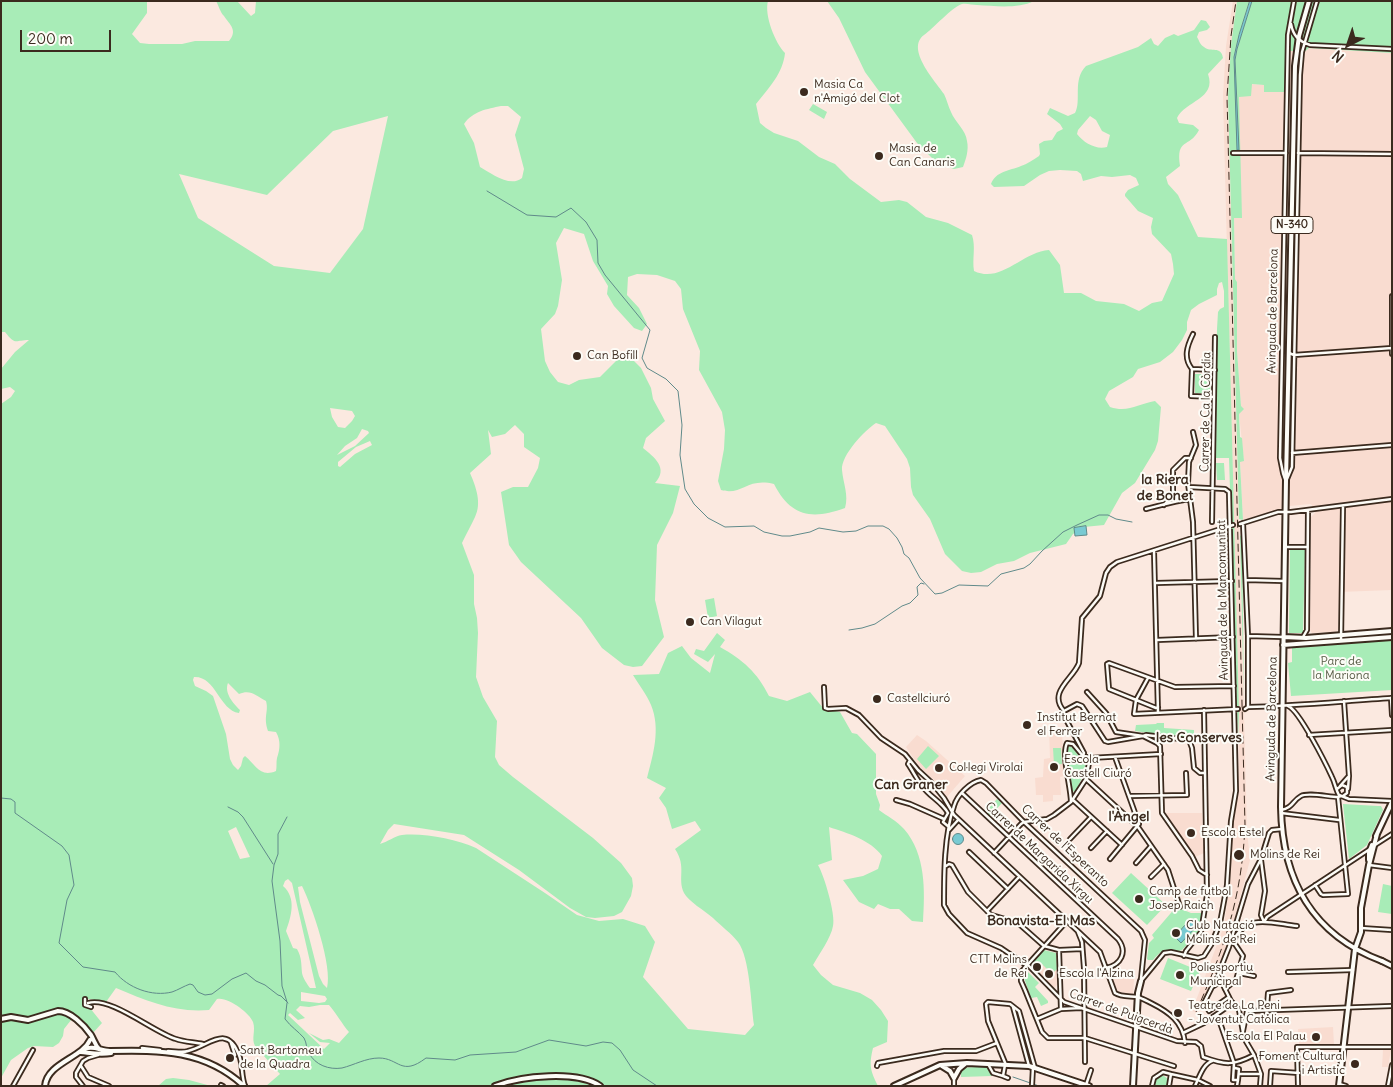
<!DOCTYPE html>
<meta charset="utf-8">
<style>
body{margin:0}
#map{position:relative;width:1393px;height:1087px;overflow:hidden;background:#fbe9e0;font-family:Delius,sans-serif}
canvas{display:block}
.frame{position:absolute;inset:0;border:2px solid #3b2a1e;pointer-events:none}
.north{position:absolute;left:1323px;top:20px;width:50px;height:50px;-webkit-text-stroke:4px #fdfcf7;paint-order:stroke;rotate:221deg;font-size:14px;font-weight:700;line-height:20px;text-align:center;color:#3b2a1e}
.north::after{content:'';display:block;margin:auto;width:18px;height:22px;background:#3b2a1e;clip-path:polygon(50% 0,100% 100%,50% 72%,0 100%)}
.scale{position:absolute;left:20px;top:30px;width:91px;height:22px;box-sizing:border-box;border:2px solid #3b2a1e;border-top:0;padding-left:6px;font-size:15px;line-height:18px;white-space:nowrap;color:#3b2a1e;-webkit-text-stroke:4px #fdfcf7;paint-order:stroke}
</style>
<div id="map">
<canvas width="1393" height="1087"></canvas>
<div class="frame"></div>
<div class="north">N</div>
<div class="scale">200 m</div>
</div>
<script>
const c = document.querySelector('canvas').getContext('2d');
c.lineJoin = 'round';
function fillPath(path, color) { c.fillStyle = color; c.fill(path, 'evenodd'); }
function trace(path, color, width, dash) { c.strokeStyle = color; c.lineWidth = width; c.lineCap = dash ? 'butt' : 'round'; c.setLineDash(dash || []); c.stroke(path); }
function drawText(font, color, halo, rows, align = 'center') {
  c.font = font + ' Delius,sans-serif'; c.lineWidth = 4; c.setLineDash([]); c.textBaseline = 'middle'; c.strokeStyle = halo; c.fillStyle = color; for (const [text, x, y, turn = 0] of rows) {
    c.save(); c.translate(x, y); c.rotate((+turn || 0) * Math.PI / 180); c.textAlign = isNaN(turn) ? turn : align; if (halo) c.strokeText(text, 0, 0); c.fillText(text, 0, 0); c.restore();
  }
}
const built = new Path2D(`
 M1233,1H1237L1231,45L1228,96L1247,830L1250,860L1231,932L1223,955L1197,1013L1192,1011L1224,926L1228,896L1233,825L1238,793L1239,712L1223,96L1226,46Z
 M1309,48L1392,53V590L1339,592L1338,630L1335,632L1312,633L1310,630L1311,517L1315,513L1312,505L1310,504L1290,506L1243,520L1240,461H1244L1239,414L1241,406L1237,351V282L1235,279L1234,218H1241L1238,97L1251,84L1264,85V92L1286,50Z
 M1049,728L1062,730L1064,776L1060,777L1061,795H1053V801L1043,802V795H1036L1035,778L1043,777L1044,759L1050,758Z
 M917,735L926,741L965,776L947,797L937,783L918,765L906,747Z
 M1165,813H1202L1204,853L1195,857Z
 M1044,950L1057,953L1058,984L1054,988L1031,964Z
 M1111,978L1134,979L1133,994L1117,992Z
 M1333,1027L1334,1045L1299,1044L1298,1029Z
 M1383,1050H1391L1388,1067H1382Z`);
const green = new Path2D(`
 M1,1H147V13L132,34L140,43L149,44H182L195,41H229C238,30 230,25 224,16C220,12 219,6 216,1H237L251,16L255,13L256,1H768C764,15 775,43 785,53C783,73 769,88 756,104L760,123L766,128L774,133L798,141L819,157L835,164L850,179L881,202L899,200L907,202L926,217L948,223L972,235C976,247 972,259 974,271C1001,284 1022,252 1049,250L1060,265L1064,293H1081L1096,301L1124,304L1139,311L1152,303L1162,301L1174,274L1173,264L1171,254L1152,234L1151,227L1153,218L1138,211L1125,196V194L1128,190L1139,185L1136,178L1130,175L1112,177L1101,176L1083,181L1081,174L1077,171L1060,170L1049,171L1040,175L1024,186L994,187L991,184C996,171 1009,171 1021,166C1027,164 1033,160 1039,156L1040,154L1039,144L1044,141L1052,140L1057,132L1063,129L1060,124L1047,114L1050,108L1068,116L1075,113C1082,101 1072,80 1086,66L1138,47L1151,38L1154,44L1158,46L1165,38L1174,34L1178,36L1194,30L1201,20L1206,21L1210,27L1207,30L1199,32L1197,37C1199,40 1200,45 1204,47C1211,53 1221,45 1223,58L1208,74C1217,99 1185,101 1177,118L1179,123L1193,125L1199,130C1189,149 1176,137 1180,166L1166,177L1168,184L1178,195L1198,237L1227,239L1239,712L1238,741L1229,458H1216L1217,329L1218,312L1220,309L1224,307V291L1222,282L1219,283L1217,289V295L1199,304L1191,310L1187,322V330L1182,340L1173,352L1160,362L1138,369L1133,377L1109,391L1105,399L1110,407C1128,413 1138,404 1155,401L1161,407L1158,441L1155,450L1135,483L1122,493L1104,525L1084,527L1073,534L1066,544L1030,553L1014,561L997,564L981,572L971,573L962,571L945,554L930,519L913,495L911,487L910,468L907,459L885,426L876,423C865,430 841,455 842,470C843,483 849,495 845,508C812,520 791,517 774,484C747,477 742,496 721,490L718,481L724,449L725,430L722,412L699,370L700,351L683,309L681,289L675,281L657,275L637,274L628,277L627,295L639,308L647,324L642,331L634,328L614,306L607,294L608,286L593,261L584,234L564,228L556,243L562,280L558,306L555,314L541,329L545,361L550,372L558,382L569,385L579,380L600,377L623,354L633,360L641,368L651,388L653,399L665,421L646,438L643,448C654,457 669,468 655,483L680,486L673,513L657,545L655,600L664,637L642,666L633,667L624,665L602,648L581,618L521,562L509,545L501,492L513,487H528L538,468L540,458L524,447V434L515,425L505,434L492,437L488,430L491,454L470,473C476,487 482,503 475,517C471,526 466,534 462,543L474,575V604L477,618L478,633L476,677L483,697L497,721L495,757L499,765L513,777L593,838L621,863L632,878L633,886L631,896L622,912L614,916L595,918L586,917L570,908L519,870L464,835L394,824L388,830L380,844C387,842 395,836 402,835C425,833 455,839 476,848L545,893L577,915L599,921L623,919L645,926L655,942L643,977L688,1029L745,1035L754,1025C751,1004 750,958 738,942C731,933 721,926 713,918C705,911 688,901 684,893C677,878 687,867 675,849L701,830L695,821L672,829L666,808L659,798L666,788L647,778C653,755 661,729 651,705C647,695 639,685 633,675L659,674L668,653L682,646L691,658L710,673L715,654L708,662L694,654L696,649L704,651L717,633L725,640L720,647C743,660 757,672 769,696L787,701L810,692L823,708L840,712L852,733L857,734L876,754V794L880,805L879,810C887,816 897,821 904,829C926,854 925,891 923,922L912,921L899,909H890L878,904L874,909L859,902L843,880L863,876L878,869L882,856C871,840 847,833 829,827L832,860L818,865C824,875 836,915 833,926C831,938 819,954 813,965L821,975L833,985L860,993L872,1000L881,1010L888,1021L887,1042L873,1048C869,1065 870,1070 878,1086H266L280,1074L255,1046C251,1038 256,1031 253,1022C250,1013 227,996 217,999L209,1010C175,1013 147,1001 116,988L106,1002L89,999L83,1002V1005L86,1008H90L102,1023L92,1034L75,1015L64,1029L63,1036L59,1043L53,1047L34,1046L28,1048L11,1060L1,1078V404L11,397L15,391L10,387L1,389V369L15,352L29,340C15,340 16,346 5,332H1ZM501,106H508L521,117L515,135L524,169L522,178C510,188 491,173 480,167L474,143L464,124C473,111 487,109 501,106ZM388,116L363,229L330,273L274,266L198,218L179,174L267,195L333,131ZM1090,116L1096,120L1102,131L1110,135L1107,147C1096,150 1084,143 1077,134L1078,130ZM330,408L352,411L355,416L352,421L345,428L338,427L332,417ZM362,429L368,431L369,433L355,446L337,455L345,446L357,438ZM370,441L372,445L355,454L340,467L338,466V462L356,447ZM194,677C216,676 219,710 239,713L240,710C233,703 224,693 228,683L239,694C251,689 256,696 266,701C269,712 263,716 268,731L276,732C281,741 280,749 277,758C276,762 277,767 276,771C260,778 256,765 245,756L243,758L241,766L238,770L233,765L230,759L226,734L213,696L206,691L195,686L193,680ZM236,827L250,857L240,859L228,831ZM288,879L292,883L316,988H310C307,984 303,978 302,973C301,964 302,958 297,949L293,948L286,931C291,917 297,898 283,886L285,881ZM302,886C312,906 333,967 327,988L323,984L319,976L300,902L298,887ZM301,992L325,996L327,999L325,1002L319,1003L301,1001ZM320,1005H329C337,1014 342,1024 349,1032L339,1043L329,1039L323,1040L309,1033L320,1042L330,1043L324,1049L288,1015L290,1013L298,1020L305,1018L296,1010L300,1006L309,1007Z
 M827,1H1034C1018,9 995,6 977,5C973,5 966,3 962,4C952,7 933,29 924,35C905,49 936,82 944,94C947,100 948,106 951,112C955,122 966,130 967,141C969,150 966,159 963,167L954,169L937,163L917,143L865,72L839,18Z
 M1237,1H1250L1239,35L1234,57L1238,150L1235,60L1237,49L1252,1L1392,2V53L1309,48L1303,53L1286,50V92H1264V85L1252,84L1251,96L1239,97L1242,218H1234L1235,279L1237,282V351L1241,406L1244,409L1239,414L1240,437L1242,438L1244,461L1240,462L1243,520L1239,519L1228,96L1231,45Z
 M813,104L827,112L824,119L809,110Z
 M1195,374H1211L1210,394L1195,393Z
 M1216,463H1224L1225,480H1217Z
 M1242,535L1244,705L1240,536Z
 M1290,550H1305L1303,633H1289Z
 M714,598L717,616L708,618L705,600Z
 M1392,640V690L1291,696L1288,663L1292,662V648Z
 M1157,723H1164V728L1194,730V736L1189,739L1135,731L1136,725L1156,724Z
 M928,746L939,756L926,769L917,759Z
 M1069,746L1073,748L1078,755L1076,761L1086,764L1081,780L1076,791L1072,792C1072,776 1067,763 1067,747Z
 M1053,748H1061L1062,764L1054,765Z
 M997,799L1002,803L990,816L985,812Z
 M1343,804L1378,806H1381L1383,810L1367,845L1349,859Z
 M1131,873L1166,905L1147,925L1112,893Z
 M1383,884L1392,886V914L1378,912Z
 M1176,907L1191,913H1203L1200,931L1182,950C1168,955 1167,943 1153,960H1148L1147,959L1149,943L1154,938L1152,935Z
 M1044,950L1056,953L1057,969L1052,974L1042,964L1036,969L1031,964Z
 M1168,958L1200,971L1191,991L1160,979Z
 M1026,970L1039,983L1035,987L1048,1001V1003L1041,1006L1037,997L1031,998L1023,975Z
 M975,1067H987L992,1076L961,1077V1068Z
 M1159,1076H1164L1168,1079L1169,1086H1153L1155,1078Z
 M173,1078L189,1080L211,1086H158L166,1079Z`);
const water = new Path2D(`
 M1250,1H1252L1237,49L1235,60L1239,150H1237L1234,57L1239,35Z
 M1086,526L1087,535L1075,536L1074,528Z
 M952.5 839a5.5 5.5 0 1 1 11 0a5.5 5.5 0 1 1-11 0Z
 M1190,920L1197,926L1181,943L1175,937Z`);
const stream = new Path2D(`
 M487,191L527,215L556,217L571,208L586,222L597,240L598,263L605,275L650,330L642,358L647,368L666,379L678,391L682,425L680,455L685,489L694,504L708,518L725,527L754,526L764,532L782,536H790L810,532L819,528L843,532L856,531L868,526H883L889,529L897,538L902,547L904,554L909,558L920,578L935,594L942,593L959,585L988,586L1001,574L1024,568L1030,564L1042,551L1063,532L1077,525L1099,515H1108L1116,519L1132,522
 M849,630L862,628L875,624L902,606L910,603L918,595L917,587L921,583L924,584
 M1,798L11,799L15,802V813L62,846L69,855L74,885L67,900L59,943L83,967L115,972C128,988 152,997 172,992C178,990 184,986 190,984L193,985L198,992L205,995L212,994L232,979L246,973L256,981L265,985L278,995L281,996L288,1003
 M228,807L238,812L243,817L273,864
 M287,817L278,834V854L274,865L272,881L280,941L282,986L287,1002
 M287,1003L285,1019C291,1027 298,1031 304,1038C307,1043 306,1049 309,1053C315,1065 329,1070 342,1068C354,1065 366,1058 379,1058C399,1058 401,1077 426,1058L455,1060L470,1055L516,1052L549,1040L586,1046L603,1042L612,1043L620,1050L633,1070L657,1086
 M1013,1077L1039,1086`);
const street = new Path2D(`
 M1291,24C1293,35 1298,41 1310,45L1392,49
 M1233,153H1286
 M1298,153L1392,154
 M1392,296V354
 M1289,353L1294,355L1392,348
 M1192,369L1191,396L1214,397
 M1192,369C1183,358 1187,346 1193,334
 M1192,369L1215,370
 M1193,432L1196,445L1189,462L1188,483L1193,522L1196,639
 M1292,453L1392,445
 M1285,479L1283,473L1280,458L1288,35L1294,1
 M1287,479L1292,467L1300,75L1302,52L1317,1
 M1164,505L1173,495V470L1185,458H1191
 M1146,509C1162,505 1175,501 1191,499
 M1212,522L1215,337
 M1243,523L1248,636V707
 M1240,524L1278,512H1291L1392,499
 M1285,547H1307
 M1154,551L1158,713
 M1246,580L1284,581
 M1156,583L1232,581
 M1248,636L1283,637
 M1303,637L1307,630L1308,510
 M1157,640L1233,637
 M1341,640L1343,506
 M1148,678L1136,700L1134,714L1238,709
 M824,687L825,708L828,709L846,708L859,715L881,738L905,754L918,770L932,783L944,798L954,815L1100,952L1115,993C1121,997 1130,996 1137,997C1142,998 1147,1001 1151,1003C1169,1012 1183,1022 1185,1043
 M1087,692L1106,713L1116,732L1143,736L1146,735L1189,740L1192,748L1194,768L1200,773H1204
 M1391,698L1392,715
 M1344,701L1349,776L1348,789
 M1288,706C1299,710 1326,764 1332,777C1335,783 1336,790 1339,795L1349,799L1392,801
 M1158,707L1156,708L1109,689L1107,664L1109,663L1175,687L1234,686
 M1245,709L1248,707C1296,706 1344,701 1392,698
 M1064,711C1047,692 1074,678 1079,663L1082,618L1100,596L1106,573L1110,567L1117,562L1233,525
 M1309,735L1392,730
 M1143,736L1157,743L1160,746L1162,813L1192,856L1199,870L1207,875
 M1083,756L1084,753L1063,714L1064,711L1077,704L1082,706L1105,741L1108,742L1143,736
 M910,760L908,764C913,771 917,780 923,787C930,797 942,802 948,813L943,822L949,827
 M1086,779L1138,827L1168,870L1180,907
 M1340,786L1348,777
 M1337,789L1342,785L1347,787V793L1343,796
 M962,793L1118,939C1128,952 1121,965 1106,968
 M1130,796L1187,795L1186,773
 M896,800L910,804L944,819
 M1073,800L1122,845
 M1071,802C1071,787 1061,755 1067,743L1073,744L1083,756L1090,758L1161,754
 M1281,810C1293,808 1292,801 1301,796C1308,792 1329,797 1338,797
 M1281,813L1339,820
 M949,830L958,820
 M1070,839L1091,817
 M1375,845L1392,834
 M1091,848L1107,831
 M969,852L1008,889
 M994,853L1021,824L1024,822L1047,819L1054,815L1071,802L1086,779L1090,758
 M1110,859L1139,824L1115,757
 M1261,860L1265,891L1261,915L1264,922
 M1136,863L1151,846
 M1369,865L1392,868
 M946,866L949,864L952,865L968,892L991,915L1018,923L1044,946L1059,950L1082,949
 M1151,877L1164,864
 M1315,885L1321,894L1323,895L1348,894L1338,797L1341,796
 M987,911L1019,877
 M1067,921L1021,972V981L1025,990L1042,1032L1048,1038H1085L1174,1066
 M1264,922L1267,917L1370,849
 M1361,928L1392,930
 M1078,932L1082,942L1084,968L1085,1062
 M1233,941C1248,913 1270,923 1297,926
 M1059,950L1061,1009
 M1184,956L1186,951L1201,932L1207,895L1204,710
 M1027,964L1064,1002L1177,1041L1196,1042L1201,1046L1203,1057C1225,1065 1233,1066 1254,1055
 M1026,965L1001,948L967,933L949,914L944,905C944,874 944,835 954,806C957,795 970,782 981,780L986,783L1024,822L1141,931L1145,940L1141,979
 M1288,972L1353,970
 M1239,973L1254,976
 M1141,981L1164,953L1171,952L1198,958L1204,956L1211,945L1220,923L1227,885L1231,821L1236,791L1229,492L1225,489L1189,487
 M1220,982L1212,987L1204,1003L1209,1011L1229,997
 M1225,989L1236,980L1243,956L1233,941
 M85,999V1005L91,1007
 M88,1003C111,996 153,1032 176,1039C184,1042 194,1042 203,1044
 M1013,1007L1029,1066
 M1217,1014L1234,1063L1233,1080H1238L1237,1086
 M1037,1019L1061,1009L1081,1008
 M1266,1021L1268,993L1291,990
 M1243,1031L1247,1011L1392,1006
 M1183,1033L1204,1023L1233,1003
 M231,1043L235,1055
 M142,1048L160,1050
 M168,1051C175,1051 182,1053 188,1051C209,1046 227,1023 239,1055C243,1065 241,1075 245,1086
 M988,1064L993,1073L1003,1076L1005,1065
 M1006,1065L988,1021L986,1004L988,1002L1010,1004L1019,1011L1035,1068
 M81,1066L88,1077L109,1086
 M877,1066L878,1063L944,1051H976L997,1043
 M1235,1068L1239,1069L1238,1080
 M1171,1074L1198,1080L1210,1086
 M1239,1074H1261
 M1003,1076L1008,1078
 M1339,1084L1346,1086
 M221,1085L223,1086
 M1086,1085L1091,1070
 M13,1086L33,1050
 M83,1086L76,1077V1073L83,1061L88,1058L98,1055
 M954,1086V1078
 M1032,1086L1033,1067
 M1152,1086L1154,1078L1163,1072L1171,1074L1169,1086
 M1195,1086C1199,1078 1203,1064 1212,1061
 M1260,1086L1261,1074L1254,1055L1244,1038L1239,1010L1231,1001L1218,975L1229,947L1248,884L1261,859L1269,833L1272,830L1282,829
 M1270,1086L1271,1071L1299,1073
 M1298,1086L1297,1047H1392
 M1388,1086L1392,1065`);
const secondary = new Path2D(`
 M1286,480L1281,807C1282,879 1312,935 1382,961
 M1283,637L1306,638L1392,631
 M1283,645L1392,637
 M1376,836L1392,802
 M1369,860V853L1372,845
 M1,1019L11,1017L28,1020L58,1011C70,1011 84,1025 91,1035C94,1040 95,1045 99,1049
 M85,1049C93,1045 101,1051 110,1051C161,1050 205,1050 244,1086
 M81,1052C91,1053 100,1055 111,1053
 M942,1066L950,1071L954,1078
 M954,1078L959,1069L965,1064
 M45,1086C47,1063 82,1058 90,1040
 M495,1086C521,1076 577,1070 600,1086
 M894,1086L940,1065L967,1063L1029,1066L1089,1086
 M1133,1086L1138,993L1141,981
 M1339,1086L1355,949L1361,932V908L1369,865L1377,834`);
const primary = new Path2D(`
 M1286,480L1295,66L1299,36L1309,1
 M1382,961L1392,966`);
const rail = new Path2D(`
 M1196,1012C1225,947 1242,896 1245,825L1227,97L1231,36L1236,1`);
const markers = [
 [804,92,5,"#3b2a1e"],
 [879,156,5,"#3b2a1e"],
 [577,356,5,"#3b2a1e"],
 [690,622,5,"#3b2a1e"],
 [877,699,5,"#3b2a1e"],
 [1027,725,5,"#3b2a1e"],
 [1054,767,5,"#3b2a1e"],
 [939,768,5,"#3b2a1e"],
 [1191,833,5,"#3b2a1e"],
 [1239,855,6,"#3b2a1e"],
 [1139,899,5,"#3b2a1e"],
 [1176,933,5,"#3b2a1e"],
 [1037,967,5,"#3b2a1e"],
 [1049,974,5,"#3b2a1e"],
 [1180,975,5,"#3b2a1e"],
 [1178,1013,5,"#3b2a1e"],
 [1316,1037,5,"#3b2a1e"],
 [230,1058,5,"#3b2a1e"],
 [1355,1064,5,"#3b2a1e"]
];
const shields = [
 [1292,225,42]
];
const shieldNames = [
 ["N-340",1292,225]
];
const poiNames = [
 ["Masia Ca",814,85],
 ["n'Amigó del Clot",814,99],
 ["Masia de",889,149],
 ["Can Canaris",889,163],
 ["Can Bofill",587,356],
 ["Can Vilagut",700,622],
 ["Castellciuró",887,699],
 ["Institut Bernat",1037,718],
 ["el Ferrer",1037,732],
 ["Escola",1064,760],
 ["Castell Ciuró",1064,774],
 ["Col·legi Virolai",949,768],
 ["Escola Estel",1201,833],
 ["Molins de Rei",1250,855],
 ["Camp de futbol",1149,892],
 ["Josep Raich",1149,906],
 ["Club Natació",1186,926],
 ["Molins de Rei",1186,940],
 ["CTT Molins",1027,960,"right"],
 ["de Rei",1027,974,"right"],
 ["Poliesportiu",1190,968],
 ["Municipal",1190,982],
 ["Escola l'Alzina",1059,974],
 ["Teatre de La Peni",1188,1006],
 ["- Joventut Catòlica",1188,1020],
 ["Escola El Palau",1306,1037,"right"],
 ["Sant Bartomeu",240,1051],
 ["de la Quadra",240,1065],
 ["Foment Cultural",1345,1057,"right"],
 ["i Artistic",1345,1071,"right"]
];
const streetNames = [
 ["Avinguda de Barcelona",1273,311,-89],
 ["Carrer de Ca la Còrdia",1206,412,-89],
 ["Avinguda de la Mancomunitat",1223,600,-91],
 ["Avinguda de Barcelona",1272,719,-89],
 ["Carrer de l'Esperanto",1065,846,43],
 ["Carrer de Margarida Xirgu",1039,853,43],
 ["Carrer de Puigcerdà",1121,1012,20]
];
const parkNames = [
 ["Parc de",1341,662],
 ["la Mariona",1341,676]
];
const neighbourhoodNames = [
 ["la Riera",1165,480],
 ["de Bonet",1165,496],
 ["les Conserves",1199,738],
 ["Can Graner",911,785],
 ["l'Àngel",1129,817],
 ["Bonavista-El Mas",1041,921]
];
fillPath(built, '#f9dcd0');
fillPath(green, '#a8ecb7');
fillPath(water, '#79cad2');
trace(water, '#608a8a', 1);
trace(stream, '#608a8a', 1);
trace(street, '#3b2a1e', 6);
trace(secondary, '#3b2a1e', 8);
trace(primary, '#3b2a1e', 8);
trace(street, '#fdfcf7', 2.5);
trace(secondary, '#fdfcf7', 4);
trace(primary, '#fdfcf7', 4);
trace(rail, '#3b2a1e', 1, [8, 4]);
for (const [x, y, r, color] of markers) { const dot = new Path2D(); dot.arc(x, y, r, 0, 2 * Math.PI); c.fillStyle = color; c.fill(dot); trace(dot, '#fdfcf7', 2); }
for (const [x, y, w] of shields) { const box = new Path2D(); box.roundRect(x - w / 2, y - 8.5, w, 17, 4); c.fillStyle = '#fdfcf7'; c.fill(box); trace(box, '#3b2a1e', 1); }
drawText('bold 11px', '#3b2a1e', null, shieldNames);
drawText('12px', '#3b2a1e', '#fdfcf7', poiNames, 'left');
drawText('12px', '#3b2a1e', '#fdfcf7', streetNames);
drawText('12px', '#565a44', '#fdfcf7', parkNames);
drawText('bold 14px', '#3b2a1e', '#fdfcf7', neighbourhoodNames);
</script>
